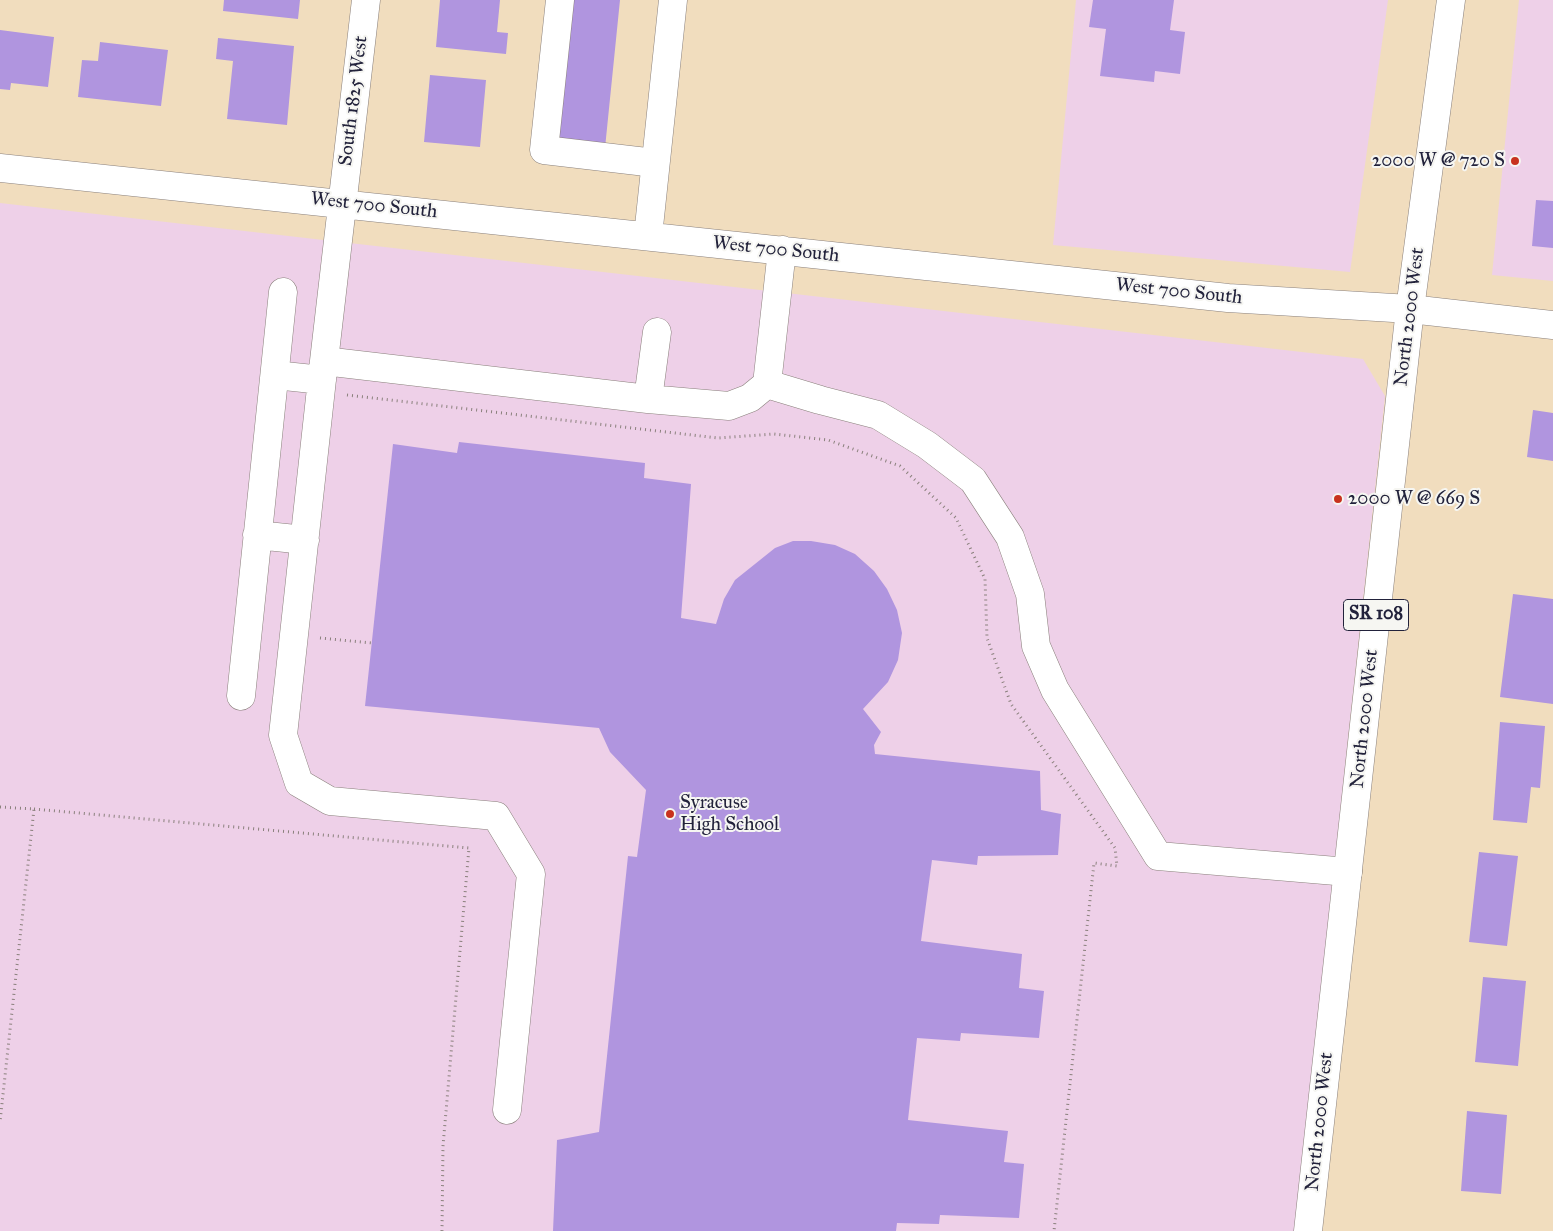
<!DOCTYPE html>
<style>
body{margin:0}
canvas{display:block;background:#f1ddbe}
</style>
<canvas width="1553" height="1231"></canvas>
<script>
const c = document.querySelector('canvas').getContext('2d');
c.lineJoin = 'round';
function fillPath(path, color) { c.fillStyle = color; c.fill(path, 'evenodd'); }
function trace(path, color, width, dash) { c.strokeStyle = color; c.lineWidth = width; c.lineCap = dash ? 'butt' : 'round'; c.setLineDash(dash || []); c.stroke(path); }
function drawText(font, color, halo, rows, align = 'center') {
  c.font = font + ' "IM FELL Great Primer",serif'; c.lineWidth = 4; c.setLineDash([]); c.textBaseline = 'middle'; c.strokeStyle = halo; c.fillStyle = color; for (const [text, x, y, turn = 0] of rows) {
    c.save(); c.translate(x, y); c.rotate((+turn || 0) * Math.PI / 180); c.textAlign = isNaN(turn) ? turn : align; if (halo) c.strokeText(text, 0, 0); c.fillText(text, 0, 0); c.restore();
  }
}
const built = new Path2D(`
 M1076,0H1388L1350,272L1053,245Z
 M1519,0H1553V281L1492,275Z
 M0,203L1363,359L1385,396L1295,1231H0Z`);
const building = new Path2D(`
 M224,0H300L298,19L223,11Z
 M440,0H500L497,32L508,33L506,54L436,47Z
 M567,0H620L605,148L552,142Z
 M1093,0H1174L1170,30L1185,32L1180,74L1155,71L1154,82L1100,76L1106,29L1089,27Z
 M0,30L54,37L48,87L11,83L10,90L0,89Z
 M218,38L294,46L287,125L227,119L233,61L216,59Z
 M100,42L168,50L161,106L78,97L82,60L98,61Z
 M430,75L486,80L480,147L424,142Z
 M1536,200L1553,201V248L1532,246Z
 M1533,410L1553,413V461L1527,457Z
 M459,442L645,463L644,478L691,484L681,618L716,624L724,599L735,580L775,548L793,541H811L835,545L855,554L874,571L887,589L897,610L902,633L898,660L888,682L863,709L881,732L874,745L875,754L1040,771L1041,810L1061,814L1058,855L978,856L977,865L932,860L921,941L1022,954L1019,988L1044,991L1039,1038L961,1033L960,1041L917,1038L908,1120L1008,1131L1004,1162L1024,1164L1019,1218L940,1215L939,1224L897,1223L896,1231H553L557,1140L599,1132L628,856L637,857L646,790L610,752L599,728L365,706L393,444L457,453Z
 M1513,594L1553,599V704L1500,697Z
 M1500,722L1545,726L1540,788L1531,787L1527,823L1493,820Z
 M1479,852L1518,856L1507,946L1469,942Z
 M1483,977L1526,981L1518,1066L1475,1062Z
 M1467,1111L1507,1115L1501,1194L1461,1191Z`);
const path = new Path2D(`
 M347,395L718,438L774,434L828,440L900,466L956,518L985,579L987,638L1011,704L1115,848L1117,866L1094,863L1054,1231
 M320,638L372,643
 M0,807L34,809L0,1122
 M34,809L469,848L443,1146L442,1231`);
const minor = new Path2D(`
 M560,0L544,150L655,163
 M0,168L1228,298L1410,309L1553,325
 M648,236L673,0
 M324,361L366,0
 M275,375L322,380
 M767,384L782,250
 M648,399L657,332
 M257,535L305,540
 M241,696L283,292
 M507,1110L531,874L496,816L330,801L299,783L283,735L324,361L648,399L729,406L750,398L767,384L820,400L878,415L927,445L973,480L1010,537L1030,594L1036,646L1055,690L1158,856L1348,872`);
const major = new Path2D(`
 M1308,1231L1410,309L1451,0`);
const markers = [
 [1515,161,5,"#c8321e"],
 [1338,499,5,"#c8321e"],
 [670,814,5,"#c8321e"]
];
const shields = [
 [1376,615,65]
];
const shieldNames = [
 ["SR 108",1376,615]
];
const streetNames = [
 ["South 1825 West",354,101,-83],
 ["West 700 South",374,206,6],
 ["West 700 South",776,250,6],
 ["West 700 South",1179,292,6],
 ["North 2000 West",1410,317,-83],
 ["North 2000 West",1365,719,-84],
 ["North 2000 West",1320,1122,-84]
];
const poiNames = [
 ["2000 W @ 720 S",1505,161,"right"],
 ["2000 W @ 669 S",1348,499],
 ["Syracuse",680,803],
 ["High School",680,825]
];
fillPath(built, '#eed0e8');
fillPath(building, '#b095df');
trace(minor, '#8a807c', 29);
trace(major, '#8a807c', 29);
trace(path, '#8a807c', 3, [1, 4]);
trace(minor, '#fff', 28);
trace(major, '#fff', 28);
for (const [x, y, r, color] of markers) { const dot = new Path2D(); dot.arc(x, y, r, 0, 2 * Math.PI); c.fillStyle = color; c.fill(dot); trace(dot, '#f6f6f2', 2); }
for (const [x, y, w] of shields) { const box = new Path2D(); box.roundRect(x - w / 2, y - 15.5, w, 31, 4); c.fillStyle = '#f6f6f2'; c.fill(box); trace(box, '#22223b', 1); }
drawText('bold 18px', '#22223b', null, shieldNames);
drawText('19px', '#22223b', '#f6f6f2', streetNames);
drawText('19px', '#22223b', '#f6f6f2', poiNames, 'left');
</script>
